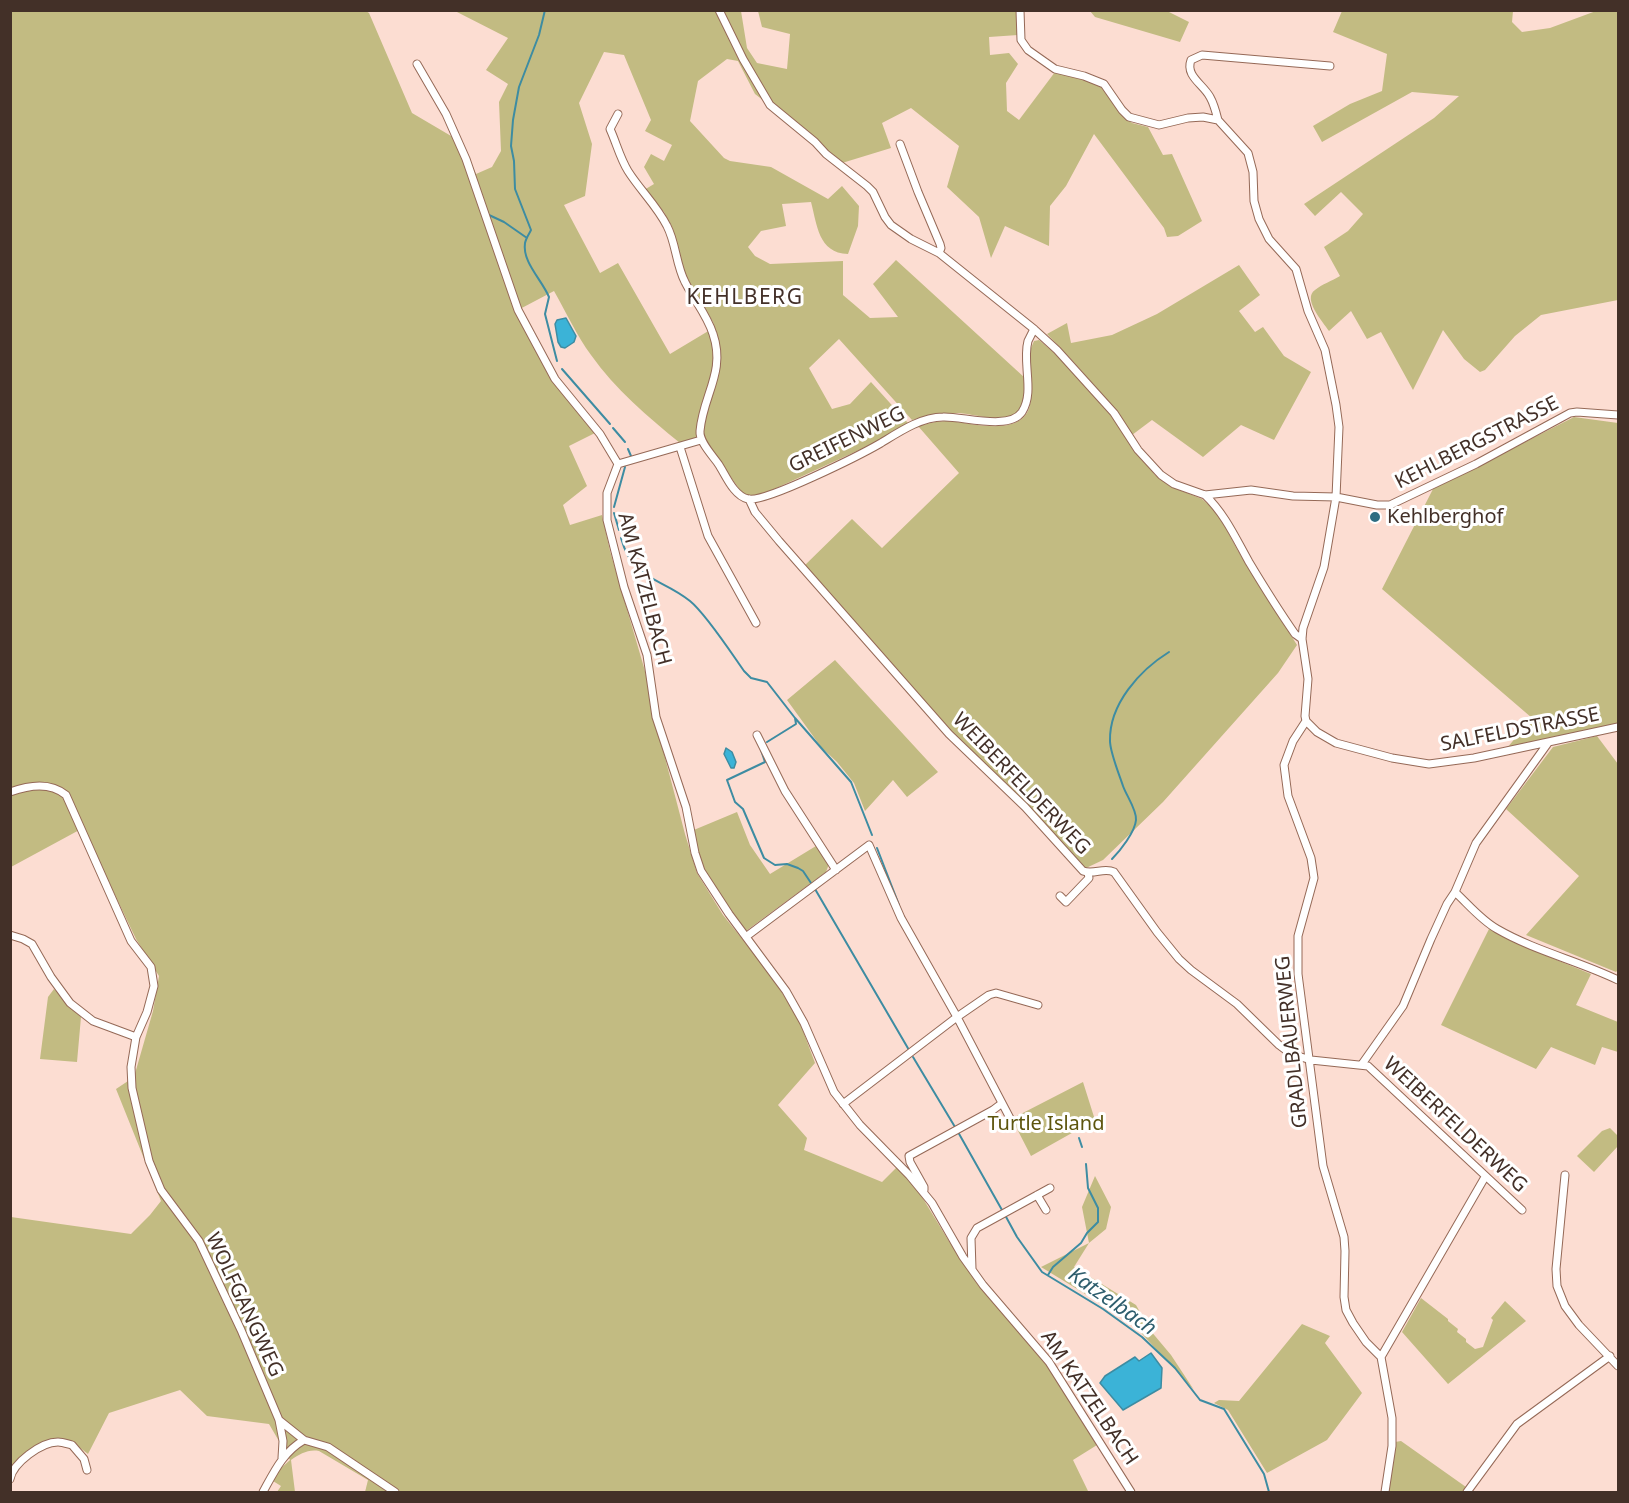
<!DOCTYPE html>
<style>
body{margin:0}
#map{position:relative;width:1629px;height:1503px;overflow:hidden;background:#fcddd2;font-family:"Noto Sans",sans-serif}
canvas{display:block}
.frame{position:absolute;inset:0;border:12px solid #433028;pointer-events:none}
</style>
<div id="map">
<canvas width="1629" height="1503"></canvas>
<div class="frame"></div>
</div>
<script>
const c = document.querySelector('canvas').getContext('2d');
c.lineJoin = 'round';
function fillPath(path, color) { c.fillStyle = color; c.fill(path, 'evenodd'); }
function trace(path, color, width, dash) { c.strokeStyle = color; c.lineWidth = width; c.lineCap = dash ? 'butt' : 'round'; c.setLineDash(dash || []); c.stroke(path); }
function drawText(font, color, halo, rows, align = 'center') {
  c.font = font + ' "Noto Sans",sans-serif'; c.lineWidth = 6; c.setLineDash([]); c.textBaseline = 'middle'; c.strokeStyle = halo; c.fillStyle = color; for (const [text, x, y, turn = 0] of rows) {
    c.save(); c.translate(x, y); c.rotate((+turn || 0) * Math.PI / 180); c.textAlign = isNaN(turn) ? turn : align; if (halo) c.strokeText(text, 0, 0); c.fillText(text, 0, 0); c.restore();
  }
}
const green = new Path2D(`
 M11,11H366L369,13L412,113L463,143L476,174L492,167L501,151L499,102L508,84L486,70L508,38L455,11H741L747,48L757,63L787,69L790,34L762,27L758,11H1017L1018,35L989,37L990,55L1009,53L1018,64L1006,83L1007,111L1019,120L1055,72L1085,78L1101,87L1116,107L1132,123L1148,127L1163,155L1172,154L1202,221L1178,236L1167,237L1164,228L1094,134L1066,186L1050,206L1049,246L1005,226L991,258L979,217L947,187L959,146L911,108L882,123L891,148L842,163L821,145L755,94L738,61L727,59L698,81L690,121L724,158L730,161L771,167L828,199L842,186L859,206L858,226L848,254C818,253 817,224 811,202L782,204L786,226L761,231L748,247L755,256L770,264L843,261V295L870,318L898,317L873,284L896,260L1025,378C1024,388 1025,402 1019,410C1007,426 976,414 959,413C943,413 928,416 912,420L839,339L809,368L832,409L850,404L871,382L908,423L868,446L759,496H750L742,493L702,436L704,418L716,384L720,369L719,345L713,322L683,272L673,229L664,212L644,190L654,184L644,167L651,154L664,161L672,145L645,131L651,120L624,55L604,52L579,103L592,144L585,196L564,205L600,273L618,263L670,354L710,330L714,346V367L710,388L699,413L696,438L680,443C648,417 615,389 591,355C577,336 566,312 554,291L518,310L555,379L597,432L569,446L587,486L563,505L570,525L602,515L610,551L645,671L657,727L685,834L697,873L723,915L771,975L799,1020L815,1063L778,1105L807,1138L804,1150L882,1182L897,1167L919,1192L950,1243L981,1287L1053,1372L1097,1445L1073,1460L1088,1491L1086,1492H365L368,1480L319,1451C308,1449 300,1454 291,1460L295,1492H277L281,1486L273,1481L280,1469L290,1460L269,1424L207,1416L180,1390L109,1413L88,1454L70,1440L39,1443L11,1469V1217L131,1234L150,1215L161,1201L116,1089L134,1077L153,1011L159,976L136,939L83,828L11,867Z
 M1090,11H1167L1189,22L1180,42L1095,17Z
 M1342,11H1513L1512,22L1522,32L1550,28L1596,11H1618V300L1541,315L1515,336L1485,370L1480,372L1464,359L1443,330L1413,390L1381,332L1367,339L1351,311L1329,331C1323,322 1302,299 1315,290C1322,284 1332,281 1340,276L1324,247L1348,231L1363,214L1341,192L1315,216L1304,204L1434,118L1459,96L1412,92L1322,142L1313,126L1350,104L1382,91L1387,54L1333,32Z
 M1239,265L1260,295L1239,311L1255,332L1263,327L1284,356L1311,372L1274,440L1241,425L1203,457L1152,420L1132,435C1107,398 1078,366 1047,334L1067,323L1071,343L1112,335L1157,314Z
 M1039,340L1059,357L1110,413L1155,475L1177,489L1202,499L1217,512L1238,551L1297,645L1278,673L1163,802L1103,860L1084,869L938,719L803,567L852,519L882,548L959,473L918,426C927,424 937,421 946,421C970,422 1022,439 1030,405C1033,389 1030,365 1031,348L1034,341Z
 M1574,417L1618,423V727L1507,748L1532,718L1382,589L1433,489Z
 M835,660L938,772L907,797L893,780L865,811L854,783L837,762L821,747L787,700Z
 M1597,736L1618,764V970L1616,972L1526,935L1579,876L1506,809L1553,747Z
 M737,812L750,845L770,874L816,846L829,864L826,872L746,931L709,879L689,832Z
 M1489,929L1520,945L1591,974L1576,1005L1618,1022V1052L1602,1047L1595,1065L1551,1047L1536,1069L1441,1025Z
 M54,989L81,1017L77,1062L40,1059L48,997Z
 M1083,1082L1095,1120L1031,1156L1015,1125V1117Z
 M1610,1128L1618,1136V1146L1594,1172L1577,1156L1602,1131Z
 M1095,1176L1111,1207L1106,1229L1089,1243L1074,1267L1136,1305L1150,1330L1171,1355L1194,1390L1131,1322L1041,1267L1089,1243L1082,1207Z
 M1421,1298L1448,1319V1321L1458,1329L1457,1332L1466,1339V1342L1475,1349L1483,1347L1493,1320L1491,1318L1505,1301L1526,1321L1448,1384L1402,1332Z
 M1302,1324L1330,1336L1325,1343L1362,1393L1327,1440L1267,1473L1228,1410L1214,1403L1219,1400L1239,1401Z
 M1401,1441L1466,1487L1462,1492H1388L1395,1442Z`);
const water = new Path2D(`
 M566,318L576,336L574,342L565,348L561,347L558,342L555,324L557,320Z
 M726,748L732,752L736,762L734,768H731L724,754Z
 M1151,1353L1162,1368L1161,1388L1123,1410L1100,1383L1105,1376L1135,1357L1139,1361Z`);
const stream = new Path2D(`
 M545,10L539,35L519,87L513,120L511,146L514,161L515,189L531,230C529,234 526,238 525,243C522,262 542,280 549,297L545,314L557,361
 M489,215L504,222L527,238
 M562,369L610,424
 M613,428L625,442
 M628,449L631,456
 M614,507L625,467
 M614,513L619,530
 M621,538C633,581 660,577 690,601C706,614 732,654 744,671L751,678L767,682L795,718L796,724L767,742
 M795,718L851,782L872,835
 M761,750L765,762L727,780L735,802L743,809L764,858L775,865L787,864L798,868L803,871L811,883
 M877,848L899,905
 M1112,859C1120,851 1135,832 1136,820C1137,810 1126,795 1123,786C1119,774 1110,752 1110,741C1109,704 1140,670 1169,652
 M815,889L909,1050
 M913,1057L955,1127
 M958,1132L1002,1210
 M1079,1138L1082,1147
 M1005,1215L1017,1237L1042,1272L1103,1309L1142,1337L1175,1368L1200,1400L1224,1409L1264,1474L1269,1492
 M1048,1275L1053,1267L1081,1243L1087,1233L1098,1222V1208L1088,1188L1086,1164`);
const street = new Path2D(`
 M719,10L743,59L770,105L815,142L826,154L867,186L873,192L885,217L891,225L911,239L939,253L1034,329L1057,350L1114,413L1138,450L1161,475L1174,484L1205,495L1251,490L1293,496L1336,497L1324,567L1303,628L1302,639L1308,679L1305,716L1306,721L1317,732L1336,743L1392,758L1429,764L1474,758L1618,727
 M1020,10L1021,40L1028,50L1055,69L1084,76L1104,84L1122,110L1129,117L1159,125L1188,118L1203,117L1218,120L1248,153L1253,172L1254,201L1259,219L1269,239L1296,269L1308,311L1325,350L1336,405L1339,427L1336,497L1377,505H1390L1476,464L1570,413L1577,412L1618,415
 M417,64L446,114L466,159L518,310L555,379L600,434L618,464L607,493V520L624,587L647,655L656,717L686,807L695,853L701,871L729,914L786,991L804,1023L834,1092L860,1125L909,1175L932,1203L963,1257L983,1285L1049,1362L1131,1492
 M618,114L610,129C616,142 620,158 628,171C640,190 657,206 667,226C676,243 676,265 685,282C694,300 707,315 713,334C726,372 703,395 700,431C699,442 713,456 719,465C726,476 734,496 748,499C765,503 862,454 881,443C899,432 921,417 943,417C962,416 1009,431 1022,412C1035,392 1022,363 1028,341C1030,337 1032,333 1034,329
 M1218,120C1216,112 1214,104 1210,97C1203,84 1185,76 1191,60L1202,55L1330,66
 M900,144L918,192L940,244L941,248L939,253
 M680,447L708,536L756,623
 M618,464L701,440
 M1205,495C1225,514 1236,539 1249,562C1264,587 1279,611 1295,634L1302,639
 M749,499L755,512L779,541L949,734L1025,807L1083,871C1094,875 1104,867 1114,872L1157,932L1179,959L1191,970L1237,1004L1279,1045L1291,1054L1311,1060L1368,1066L1522,1210
 M1306,721L1293,741L1284,765L1288,796L1311,858L1314,878L1298,936V974L1323,1166L1344,1237L1345,1251L1344,1297L1346,1310L1353,1323L1366,1342L1381,1357L1392,1418V1446L1385,1492
 M757,735L785,791L836,870
 M10,792C30,785 50,782 66,795L131,941L151,967L154,986L147,1012L136,1037L131,1067L132,1088L149,1161L161,1190L199,1241L241,1330L279,1420L283,1441L282,1458
 M1455,892C1469,905 1481,920 1497,929C1535,951 1579,961 1618,980
 M1060,896L1066,902L1089,878L1088,873
 M10,935L23,939L32,944L51,977L70,1003L93,1021L136,1037
 M747,936L869,845L901,918L957,1017L843,1104
 M1362,1064L1403,1006L1431,939L1447,904L1455,892L1476,843L1548,743
 M1012,1122L957,1017L989,995L996,993L1038,1005
 M1565,1175L1556,1269L1557,1286L1565,1306L1579,1325L1618,1366
 M924,1190V1187L910,1162L909,1156L993,1110L1001,1104
 M1037,1195L1046,1210
 M972,1269L971,1238L977,1228L1050,1188
 M1381,1357L1485,1177
 M279,1420L304,1440L328,1447L395,1492
 M10,1479C13,1463 41,1442 58,1442C62,1442 68,1444 72,1445L84,1459L87,1470
 M263,1492C274,1472 283,1452 304,1440
 M1467,1492L1517,1424L1610,1356`);
const markers = [
 [1375,517,6,"#2d6d82"]
];
const streetNames = [
 ["GREIFENWEG",847,440,-26],
 ["KEHLBERGSTRASSE",1477,443,-27],
 ["AM KATZELBACH",644,589,75],
 ["SALFELDSTRASSE",1520,730,-11],
 ["WEIBERFELDERWEG",1021,784,46],
 ["GRADLBAUERWEG",1292,1042,-96],
 ["WEIBERFELDERWEG",1455,1125,43],
 ["WOLFGANGWEG",244,1305,65],
 ["AM KATZELBACH",1089,1398,56]
];
const poiNames = [
 ["Kehlberghof",1387,517]
];
const parkNames = [
 ["Turtle Island",1046,1124]
];
const neighbourhoodNames = [
 ["KEHLBERG",745,298]
];
const waterNames = [
 ["Katzelbach",1112,1302,35]
];
fillPath(green, '#c2bb82');
fillPath(water, '#3bb3d7');
trace(water, '#3d8ca2', 1.5);
trace(stream, '#3d8ca2', 2);
trace(street, '#956957', 9);
trace(street, '#fff', 7);
for (const [x, y, r, color] of markers) { const dot = new Path2D(); dot.arc(x, y, r, 0, 2 * Math.PI); c.fillStyle = color; c.fill(dot); trace(dot, '#fff', 2); }
drawText('20px', '#433028', '#fff', streetNames);
drawText('20px', '#433028', '#fff', poiNames, 'left');
drawText('20px', '#5d550d', '#fff', parkNames);
c.letterSpacing = '1.5px';
drawText('21px', '#433028', '#fff', neighbourhoodNames);
c.letterSpacing = '0px';
drawText('italic 21px', '#2d5d6d', '#fff', waterNames);
</script>
